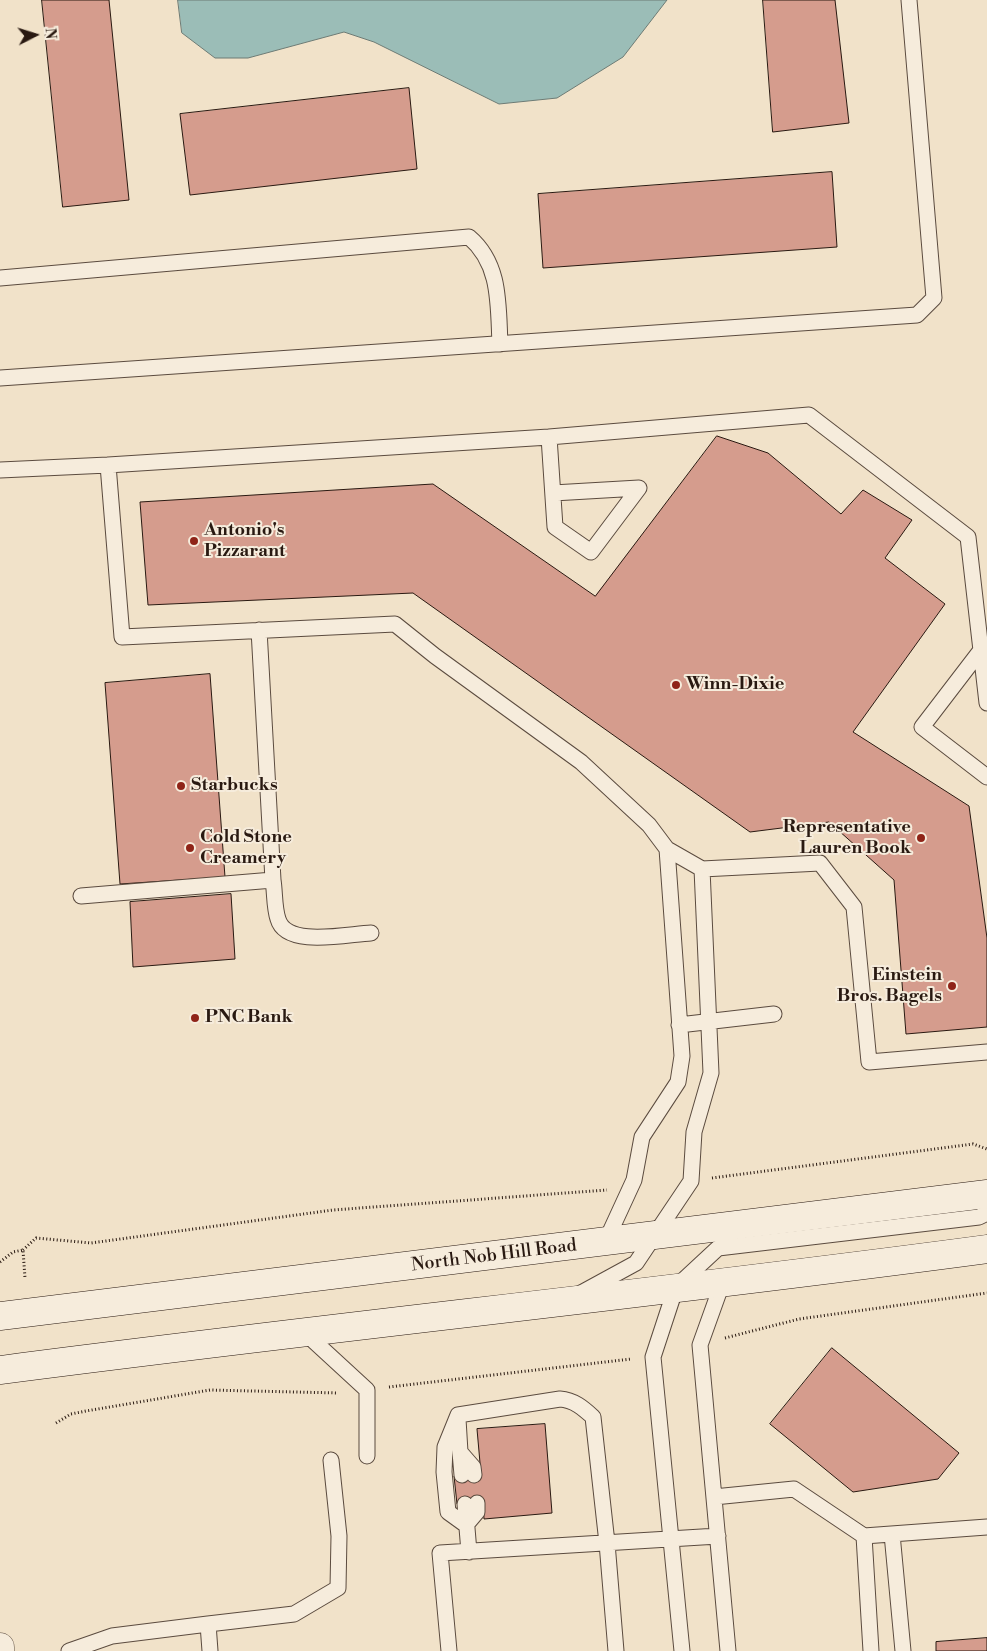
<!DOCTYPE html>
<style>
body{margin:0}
#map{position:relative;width:987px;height:1651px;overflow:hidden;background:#f1e2c9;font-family:"Libre Bodoni",serif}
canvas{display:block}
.north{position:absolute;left:10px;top:10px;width:50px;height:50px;-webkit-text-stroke:4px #f6ecdc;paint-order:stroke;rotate:85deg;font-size:14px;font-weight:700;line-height:20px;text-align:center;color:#291911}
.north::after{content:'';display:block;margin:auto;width:18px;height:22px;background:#291911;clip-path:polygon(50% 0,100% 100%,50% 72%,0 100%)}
</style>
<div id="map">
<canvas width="987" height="1651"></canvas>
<div class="north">N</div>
</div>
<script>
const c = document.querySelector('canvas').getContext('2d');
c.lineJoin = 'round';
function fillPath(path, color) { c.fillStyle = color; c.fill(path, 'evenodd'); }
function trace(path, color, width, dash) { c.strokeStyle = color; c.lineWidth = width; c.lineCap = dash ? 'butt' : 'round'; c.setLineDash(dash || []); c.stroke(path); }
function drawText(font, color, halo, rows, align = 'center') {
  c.font = font + ' "Libre Bodoni",serif'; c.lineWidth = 4; c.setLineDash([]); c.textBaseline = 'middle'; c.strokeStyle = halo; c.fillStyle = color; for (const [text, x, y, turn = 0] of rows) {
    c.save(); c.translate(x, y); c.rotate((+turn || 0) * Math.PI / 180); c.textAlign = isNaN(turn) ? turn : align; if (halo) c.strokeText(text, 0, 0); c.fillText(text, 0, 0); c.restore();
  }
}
const water = new Path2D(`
 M178,0H667L623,57L557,98L499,104L374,42L344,32L248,58H215L182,33Z`);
const building = new Path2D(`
 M42,0H109L129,200L63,207Z
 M763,0H835L849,123L773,132Z
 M409,88L417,169L190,195L180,114Z
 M832,172L837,247L543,268L538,194Z
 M717,436L768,453L841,514L863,490L912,520L885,558L945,604L853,732L969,806L987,938V1027L906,1034L894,880L829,822L750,832L413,593L148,605L140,502L433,484L595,596Z
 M210,674L225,877L120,884L105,683Z
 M231,894L235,959L133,967L130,902Z
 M832,1348L959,1453L938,1479L853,1492L770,1424Z
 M545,1424L552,1513L484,1519L483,1502L457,1504L454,1476L481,1474L477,1429Z
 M987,1638V1651H936V1642Z`);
const path = new Path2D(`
 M712,1178L973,1144L987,1149
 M23,1250L36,1238L91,1243L333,1210L607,1190
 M0,1262L13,1252L23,1250L25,1278
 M725,1338L799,1319L987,1293
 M389,1387L631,1359
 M56,1423L71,1414L86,1411L210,1390L338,1393`);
const service = new Path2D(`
 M0,278L469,237C501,264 498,305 500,344
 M0,378L917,315L934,298L909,0
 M549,437L555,527L591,552L639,488L553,493
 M108,465L122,637L395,624L435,656L581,762L649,825L667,849L702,869L820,863L854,907L869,1062L987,1052
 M0,470L108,465L549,437L809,415L968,537L987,703
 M259,630L273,880C275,892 274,907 278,919C286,948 347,934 371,933
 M981,650L922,727L987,777
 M81,896L273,880
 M679,1025L774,1014
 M605,1243L634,1180L642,1137L678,1082L682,1056L667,849
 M723,1281L700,1345L728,1651
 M581,1293L636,1263L691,1181L694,1132L711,1073L702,869
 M304,1332L367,1390V1456
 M458,1419L460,1452L473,1467L474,1475
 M460,1452L462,1475
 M714,1497L794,1489L864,1536L871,1651
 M465,1504L469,1552
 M466,1525L448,1512L444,1472L445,1447L458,1415L560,1399C574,1400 583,1408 593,1417L607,1543L616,1651
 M466,1525L477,1512V1503
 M892,1534L903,1651
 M864,1536L987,1527
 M208,1624L294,1614L338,1588L339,1536L331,1460
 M69,1651L112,1636L208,1624L210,1651
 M449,1651L440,1553L718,1536
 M682,1651L653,1357L676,1287L718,1248L979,1217L987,1213`);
const tertiary = new Path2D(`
 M0,1647V1651`);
const secondary = new Path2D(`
 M0,1316L987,1194
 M0,1370C329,1327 659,1293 987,1249`);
const markers = [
 [194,541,5,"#8f2418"],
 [676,685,5,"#8f2418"],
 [181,786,5,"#8f2418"],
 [921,838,5,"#8f2418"],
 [190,848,5,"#8f2418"],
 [952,986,5,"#8f2418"],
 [195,1018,5,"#8f2418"]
];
const poiNames = [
 ["Antonio's",204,531],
 ["Pizzarant",204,552],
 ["Winn-Dixie",686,685],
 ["Starbucks",191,786],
 ["Representative",911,828,"right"],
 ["Lauren Book",911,849,"right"],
 ["Cold Stone",200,838],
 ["Creamery",200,859],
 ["Einstein",942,976,"right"],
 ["Bros. Bagels",942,997,"right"],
 ["PNC Bank",205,1018]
];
const streetNames = [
 ["North Nob Hill Road",494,1256,-7]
];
fillPath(water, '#9bbdb7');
trace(water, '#6d7b75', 1);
fillPath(building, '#d59c8d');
trace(building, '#291911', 1);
trace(service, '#5b4b3f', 17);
trace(tertiary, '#5b4b3f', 29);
trace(secondary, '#291911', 29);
trace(path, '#291911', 3, [1, 2.5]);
trace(service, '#f6ecdc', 15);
trace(tertiary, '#f6ecdc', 28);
trace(secondary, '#f6ecdc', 28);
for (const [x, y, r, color] of markers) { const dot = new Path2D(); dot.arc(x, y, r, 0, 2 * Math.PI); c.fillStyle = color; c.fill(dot); trace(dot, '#f6ecdc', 2); }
drawText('bold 18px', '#291911', '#f6ecdc', poiNames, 'left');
drawText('18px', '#291911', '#f6ecdc', streetNames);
</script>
